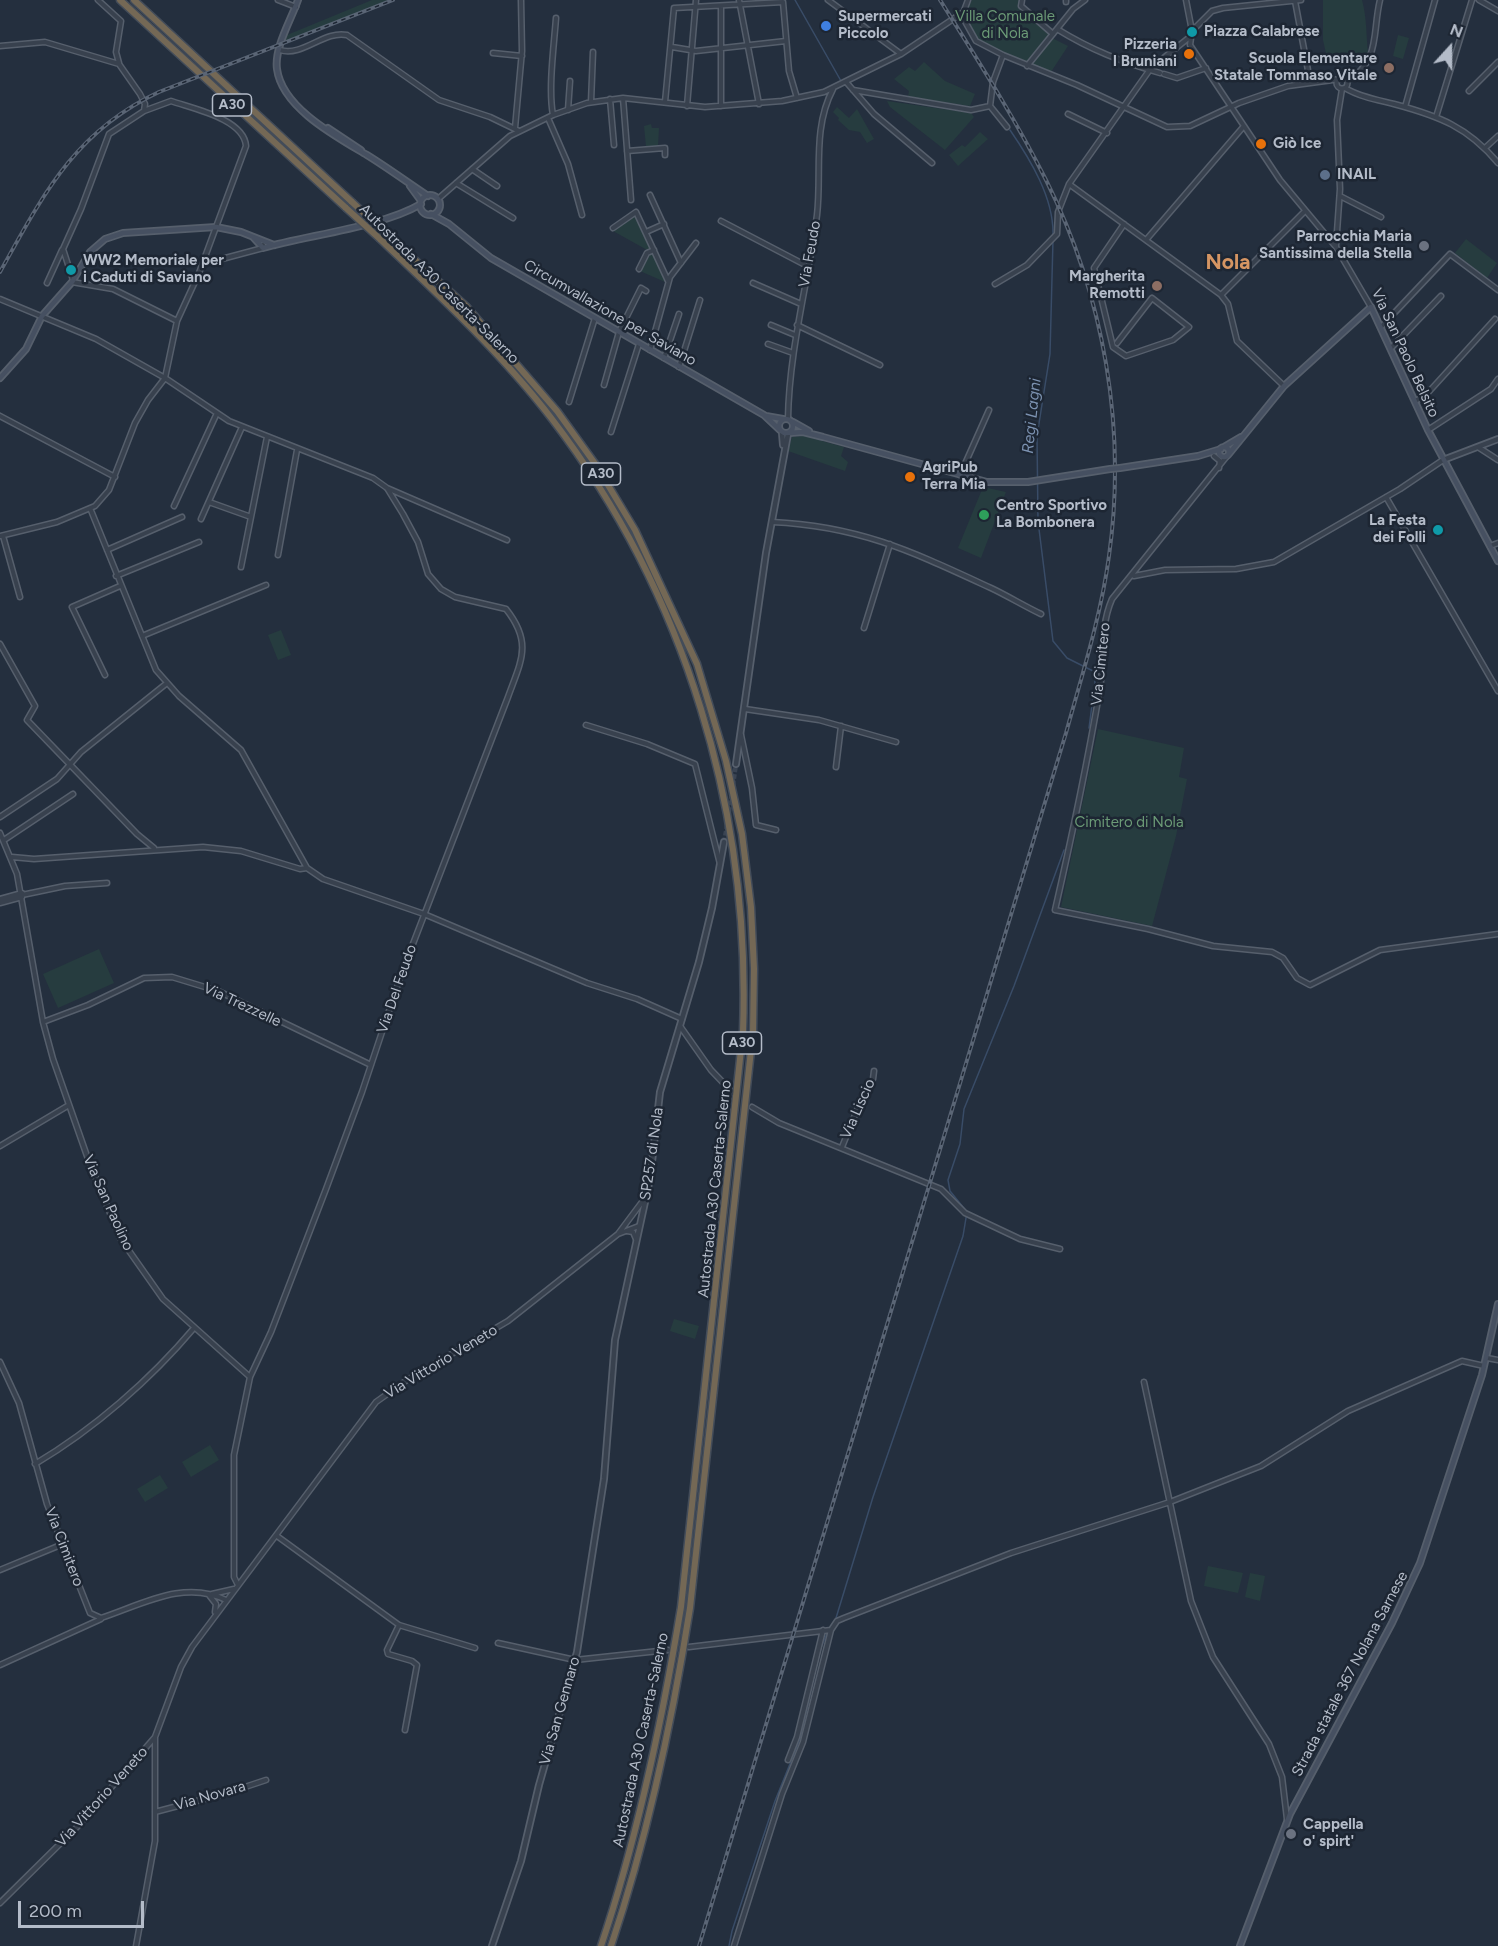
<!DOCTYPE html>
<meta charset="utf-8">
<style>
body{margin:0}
#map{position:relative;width:1498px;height:1946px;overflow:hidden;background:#242f3e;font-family:Figtree,sans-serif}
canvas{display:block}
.north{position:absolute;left:1420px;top:18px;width:60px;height:60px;-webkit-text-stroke:4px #1d2633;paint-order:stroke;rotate:21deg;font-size:16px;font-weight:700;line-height:24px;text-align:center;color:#b4bcc9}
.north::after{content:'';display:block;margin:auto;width:21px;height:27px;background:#b4bcc9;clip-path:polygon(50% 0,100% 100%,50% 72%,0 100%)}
.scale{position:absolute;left:18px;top:1901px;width:126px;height:27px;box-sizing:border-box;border:3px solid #b4bcc9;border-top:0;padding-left:8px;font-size:18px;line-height:21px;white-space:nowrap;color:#b4bcc9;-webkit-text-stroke:4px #1d2633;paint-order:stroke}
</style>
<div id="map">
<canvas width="1498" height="1946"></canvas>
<div class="north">N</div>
<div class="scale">200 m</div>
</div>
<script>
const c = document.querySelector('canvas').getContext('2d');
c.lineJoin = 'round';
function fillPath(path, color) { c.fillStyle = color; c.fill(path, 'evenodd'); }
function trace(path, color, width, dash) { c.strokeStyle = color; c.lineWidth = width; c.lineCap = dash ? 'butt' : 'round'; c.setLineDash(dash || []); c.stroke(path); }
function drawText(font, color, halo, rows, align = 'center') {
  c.font = font + ' Figtree,sans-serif'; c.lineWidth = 5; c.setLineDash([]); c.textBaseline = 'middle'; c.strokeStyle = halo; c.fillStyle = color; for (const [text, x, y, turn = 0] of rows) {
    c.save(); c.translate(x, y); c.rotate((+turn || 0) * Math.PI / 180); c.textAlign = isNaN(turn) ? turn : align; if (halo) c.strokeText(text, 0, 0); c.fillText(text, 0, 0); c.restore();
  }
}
const green = new Path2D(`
 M372,0H390L284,42L287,35Z
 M972,0H1021V6L1052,34L1027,65L978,40L965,13Z
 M1323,0H1362C1367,18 1366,34 1368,53L1327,58L1323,40Z
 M1398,35L1409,38L1403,59L1393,56Z
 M1052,38L1068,46L1051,72L1030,64Z
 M924,62L945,81L975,94L970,106L908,97L909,91L894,79L909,67L915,71Z
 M887,101L971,113L974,117L945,150L890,107Z
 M837,107L849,118L857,109L874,139L867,143L860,132L849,130L838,120L839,118L833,112Z
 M651,124L652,128H659L658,146L646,147L644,126Z
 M980,132L988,139L958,166L949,155L962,145L965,147Z
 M635,213L651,249L649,251L613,231Z
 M1466,239L1497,263L1487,278L1455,253Z
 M652,253H653L665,282L640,271L648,254Z
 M804,436L844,447L841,456L848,462L845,471L788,451L792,437Z
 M983,487L1006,492L981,558L958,548Z
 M281,630L291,655L278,660L268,635Z
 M1098,729L1184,748L1179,777L1187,779L1176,836L1152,926L1061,907Z
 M99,949L114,983L58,1008L43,974Z
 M674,1319L699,1326L695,1339L670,1331Z
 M210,1445L219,1460L191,1477L182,1462Z
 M160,1475L168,1488L145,1502L137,1489Z
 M1208,1566L1243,1573L1238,1593L1204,1586Z
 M1250,1573L1265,1576L1260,1601L1245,1597Z`);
const stream = new Path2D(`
 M795,0L841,81
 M1010,130C1030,159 1054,198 1053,235
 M1053,240L1050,354L1037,436L1038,521L1053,641L1067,658L1093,671L1095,682L1089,728
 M836,1618L873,1497L963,1236L967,1212L950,1191L948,1180L960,1144L964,1109L1014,986L1064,850
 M821,1648L827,1633
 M729,1946L732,1931L775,1801L800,1739L818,1658`);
const tertiaryTunnel = new Path2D(`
 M733,785L736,764
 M728,818L732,793
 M724,842L727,826`);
const minor = new Path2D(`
 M98,0L121,21L116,52L119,63
 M278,0L296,7
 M739,0L759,104
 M828,0L901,54
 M968,0L962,16L976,41L1003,55L1077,85L1167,127L1190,126L1239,103L1288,86L1340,79
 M1022,0L1021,6L1053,34
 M1186,0L1192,31L1190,45L1280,180L1336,247L1371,307
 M1479,0L1498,11
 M1295,1L1310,81
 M1066,2V0
 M721,7V106
 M1057,29C1091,50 1122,62 1160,73
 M1192,31L1212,11L1223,8L1301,0
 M0,46L45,42L119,64L140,94L145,104L144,111L109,134L81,209L63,249L73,280
 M672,47L696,51L786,41
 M280,50C303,57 324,30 347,35L439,100L490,117L519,131
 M493,53L522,56
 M1027,66L1073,9L1085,0
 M1164,74L1177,78L1206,68
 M1336.5 83a5.5 5.5 0 1 1 11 0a5.5 5.5 0 1 1-11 0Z
 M1347,81C1381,61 1372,33 1380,0
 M847,83L874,114L932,163
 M1345,88C1360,97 1378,100 1394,104C1439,116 1468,127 1498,163
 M853,90L971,110L990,106L1007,127
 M1469,91L1498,62
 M623,98L631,200
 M610,99L614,145
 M591,102L593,52
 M665,102L674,8L783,2L789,71L797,98
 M687,106L696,0
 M990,106L993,82L1003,55
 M1405,107L1435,0
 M568,110L570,81
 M1068,114L1107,133
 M553,115C548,89 554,45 556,18
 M1436,117L1472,0
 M548,118L568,164L582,215
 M515,128L522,51L521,0
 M1485,148L1498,136
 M627,151L665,148V155
 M472,169L497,186
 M456,183L513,218
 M1069,184L1221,295L1228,304L1237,341L1284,386
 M650,195L681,263
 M1340,196L1381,217
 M438,199L510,136L553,115L587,103L623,98L705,107L782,101L824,92L901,54L962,13
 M721,221L809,267
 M613,228L636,212L668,281
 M646,232L664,224
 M1146,240L1244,126
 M1336,246L1340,189L1337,120L1342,89
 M203,264L263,248V245
 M639,269L647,253L654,250
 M72,282L113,289L177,321
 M47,283L62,250
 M753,283L801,304
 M995,284L1027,265L1057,234L1058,212L1069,184L1151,68L1191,36
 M1221,295L1305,211
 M0,299L96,339L165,378L229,421L373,478L387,488L403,514L418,542L428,574L441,589L455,597L506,609C533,643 521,661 508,697L401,975L362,1092L326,1189L271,1332L250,1377L234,1455V1577L238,1585
 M771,325L795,335
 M797,325L880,365
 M1381,327L1450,254L1498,290
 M1117,343L1152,298L1189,327L1173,340L1126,356L1113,347L1094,268L1124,224
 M768,344L793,353
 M1391,348L1441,296
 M650,350L670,277L696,243
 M664,358L679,314
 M679,367L700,300
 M604,385L619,332L641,288L646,291
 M1415,401L1425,396L1495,319
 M569,402L595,318
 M0,416L115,477
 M788,419C789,350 808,283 817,215C822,173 812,129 833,89
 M1428,430L1491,389L1498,379
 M611,432L639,344
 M1478,447L1498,460
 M1214,456L1220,461L1219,468
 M1227,456L1112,599C1099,629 1105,659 1100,689C1087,764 1072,836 1055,910L1148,929L1213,946L1272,952L1283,958L1297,978L1310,985L1380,950L1498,934
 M960,475L989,410
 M387,488L507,540
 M1386,497L1498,691
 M209,502L251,517
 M174,506L217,413
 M90,508L156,670L179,696L241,750L307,868L323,879L424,914L587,983L637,999L682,1019
 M201,519L242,427
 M772,522C860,526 913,552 991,588C1008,596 1024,606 1041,614
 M0,536L57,522L95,506L109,490L135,423L148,400L165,378L177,321L199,273L246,146C244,119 194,109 171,101L144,111
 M3,536L20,597
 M1490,546L1498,543
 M107,550L182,517
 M278,555L297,450
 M241,567L267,437
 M116,576L199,542
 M1134,576L1165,570L1236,569L1274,562L1400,489L1443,460
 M864,628L890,544
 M142,636L266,585
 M0,644L35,706L27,720L137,834L154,848
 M105,675L72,607L120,586
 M745,709L819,720L896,742
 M586,725L647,744L695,764L720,864
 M741,735L752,788L756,825L776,830
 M836,767L841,726
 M0,817L57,779L81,752L167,683
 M0,833L17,874L43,1022L53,1059L87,1156L120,1238L163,1299L250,1377
 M4,840L73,794
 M12,857L34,859L203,847L241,851L300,869L307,868
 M22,895L65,886L107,883
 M0,899L22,893
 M0,903L22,897
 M43,1022L88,1005L144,978L172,977L218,991L371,1065
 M680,1026L711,1070L733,1093
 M752,1107L779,1123L941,1189L965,1213L1020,1239L1060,1249
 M0,1146L69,1105
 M842,1147L863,1095L873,1079L874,1071
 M627,1231L633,1232L636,1239
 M618,1234L639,1226
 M1487,1358L1498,1360
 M0,1362L19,1403L47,1504L90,1613L101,1618C141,1605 184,1579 226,1600
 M1144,1382L1191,1601L1213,1657L1269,1744L1282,1777L1287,1819
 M35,1464C94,1429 150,1380 194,1328
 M277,1536L399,1625L475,1648
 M0,1570L63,1544
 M212,1594L234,1589
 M209,1595L216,1604L215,1612
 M399,1625L387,1650L388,1654L412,1661L417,1665L405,1730
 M498,1643L575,1660L668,1650
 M689,1647L831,1630L837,1621L844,1618L1011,1553L1170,1502L1261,1466L1348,1411L1462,1361L1484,1366
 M0,1665L101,1619
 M788,1760L797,1737L823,1630
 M155,1812L227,1793L266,1780
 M0,1903L77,1827L155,1737L181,1667L192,1647L376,1402L407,1380L508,1321L618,1234L645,1198
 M136,1946L155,1841V1738
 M734,1946L782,1794L803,1742L831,1630`);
const tertiary = new Path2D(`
 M782,433L783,445
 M1443,460L1498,439
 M736,764L766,553L788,434
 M492,1946L521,1861L539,1785L577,1652L604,1479L615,1340L650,1179L660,1092L699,962L712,908L724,842`);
const secondary = new Path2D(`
 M298,0C291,20 274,48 277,69C282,108 337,137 367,155C388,168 407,182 428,196
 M328,128L361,150
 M410,186L421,201
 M420 205a10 10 0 1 1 20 0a10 10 0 1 1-20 0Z
 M431,214L449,224L491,258L764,415L780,430
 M253,237L263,248C308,235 382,227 421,204
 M0,378L26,349L42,316L72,282L90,252L105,239L123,233L216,227L241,232L274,245
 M766,416L783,419
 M779 426a7 7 0 1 1 14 0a7 7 0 1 1-14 0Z
 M793,422L809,431
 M790,433L803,432L823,437L987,482H1028L1110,469
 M1224,447L1241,437
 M1219 452a5 5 0 1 1 10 0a5 5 0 1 1-10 0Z
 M1228,455L1284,386L1371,307L1428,430L1498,561
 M1120,468L1198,456L1221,449
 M1240,1946L1290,1814L1392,1623L1420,1563L1482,1375L1498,1304`);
const motorway = new Path2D(`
 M120,0L346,208
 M134,0L352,202
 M380,239C440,296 502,354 552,419C686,594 751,812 743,1031L681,1607C662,1722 638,1836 601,1946
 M393,240L466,306L557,411L596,465L635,530L697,664L726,761L742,834L751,907L754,969L753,1032L690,1608C672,1722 648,1836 611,1946`);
const rail = new Path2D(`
 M0,272C43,195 75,131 159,92L393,0
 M699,1946L1066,733C1082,675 1101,616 1109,556C1127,428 1104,296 1046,180C1015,118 977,59 940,0`);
const secondaryBridge = new Path2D(`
 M1110,469L1120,468`);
const motorwayBridge = new Path2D(`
 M352,202L393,240
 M346,208L380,239`);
const markers = [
 [826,26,6,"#3f7fe0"],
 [1192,32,6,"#0f9aa8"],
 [1189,54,6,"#e8710a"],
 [1389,68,6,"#8d6e63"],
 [1261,144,6,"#e8710a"],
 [1325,175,6,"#5c6f8a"],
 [1424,246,6,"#6b7280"],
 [71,270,6,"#0f9aa8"],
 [1157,286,6,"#8d6e63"],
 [910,477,6,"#e8710a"],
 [984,515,6,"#2e9e5b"],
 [1438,530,6,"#0f9aa8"],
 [1291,1834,6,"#6b7280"]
];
const shields = [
 [232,105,39],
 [601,474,39],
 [742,1043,39]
];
const shieldNames = [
 ["A30",232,105],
 ["A30",601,474],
 ["A30",742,1043]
];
const poiNames = [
 ["Supermercati",838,17],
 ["Piccolo",838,34],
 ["Piazza Calabrese",1204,32],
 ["Pizzeria",1177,45,"right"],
 ["I Bruniani",1177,62,"right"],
 ["Scuola Elementare",1377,59,"right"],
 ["Statale Tommaso Vitale",1377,76,"right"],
 ["Giò Ice",1273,144],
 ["INAIL",1337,175],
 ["Parrocchia Maria",1412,237,"right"],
 ["Santissima della Stella",1412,254,"right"],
 ["WW2 Memoriale per",83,261],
 ["i Caduti di Saviano",83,278],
 ["Margherita",1145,277,"right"],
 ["Remotti",1145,294,"right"],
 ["AgriPub",922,468],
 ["Terra Mia",922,485],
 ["Centro Sportivo",996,506],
 ["La Bombonera",996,523],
 ["La Festa",1426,521,"right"],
 ["dei Folli",1426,538,"right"],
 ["Cappella",1303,1825],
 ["o' spirt'",1303,1842]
];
const parkNames = [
 ["Villa Comunale",1005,17],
 ["di Nola",1005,34],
 ["Cimitero di Nola",1129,823]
];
const streetNames = [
 ["Via Feudo",810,254,-80],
 ["Autostrada A30 Caserta-Salerno",439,284,45],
 ["Circumvallazione per Saviano",610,313,30],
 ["Via San Paolo Belsito",1405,353,65],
 ["Via Cimitero",1101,664,-84],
 ["Via Del Feudo",397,989,-71],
 ["Via Trezzelle",242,1005,25],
 ["Via Liscio",858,1109,-66],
 ["SP257 di Nola",652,1154,-82],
 ["Autostrada A30 Caserta-Salerno",715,1189,-84],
 ["Via San Paolino",108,1203,66],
 ["Via Vittorio Veneto",441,1362,-31],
 ["Via Cimitero",64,1547,69],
 ["Strada statale 367 Nolana Sarnese",1350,1674,-62],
 ["Via San Gennaro",560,1711,-74],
 ["Autostrada A30 Caserta-Salerno",641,1740,-78],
 ["Via Novara",210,1796,-16],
 ["Via Vittorio Veneto",102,1797,-48]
];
const waterNames = [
 ["Regi Lagni",1032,416,-84]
];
const districtNames = [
 ["Nola",1228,263]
];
fillPath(green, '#263c3f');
trace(stream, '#394c67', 1.5);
trace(tertiaryTunnel, '#3a4453', 4.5, [4.5, 2]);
trace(minor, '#565f6c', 7);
trace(tertiary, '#565f6c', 8);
trace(secondary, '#565f6c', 8);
trace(motorway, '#434c59', 9);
trace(minor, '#38414e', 4);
trace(tertiary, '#38414e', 4.5);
trace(secondary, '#465061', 4.5);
trace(motorway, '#746855', 6);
trace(rail, '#5a6575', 4);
trace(rail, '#1d2633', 1.5, [4.5]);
trace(secondaryBridge, '#565f6c', 8, []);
trace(motorwayBridge, '#434c59', 9, []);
trace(secondaryBridge, '#465061', 4.5);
trace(motorwayBridge, '#746855', 6);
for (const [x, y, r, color] of markers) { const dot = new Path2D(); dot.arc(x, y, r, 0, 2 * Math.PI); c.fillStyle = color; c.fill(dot); trace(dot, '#1d2633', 2); }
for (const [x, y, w] of shields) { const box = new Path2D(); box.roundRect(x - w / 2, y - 11, w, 22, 4.5); c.fillStyle = '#1d2633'; c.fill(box); trace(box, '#b4bcc9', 1.5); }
drawText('bold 14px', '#b4bcc9', null, shieldNames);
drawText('bold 15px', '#b4bcc9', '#1d2633', poiNames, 'left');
drawText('15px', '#6b9a76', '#1d2633', parkNames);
drawText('15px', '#b4bcc9', '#1d2633', streetNames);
drawText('italic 16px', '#7c92b1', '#1d2633', waterNames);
drawText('bold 21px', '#d59563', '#1d2633', districtNames);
</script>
